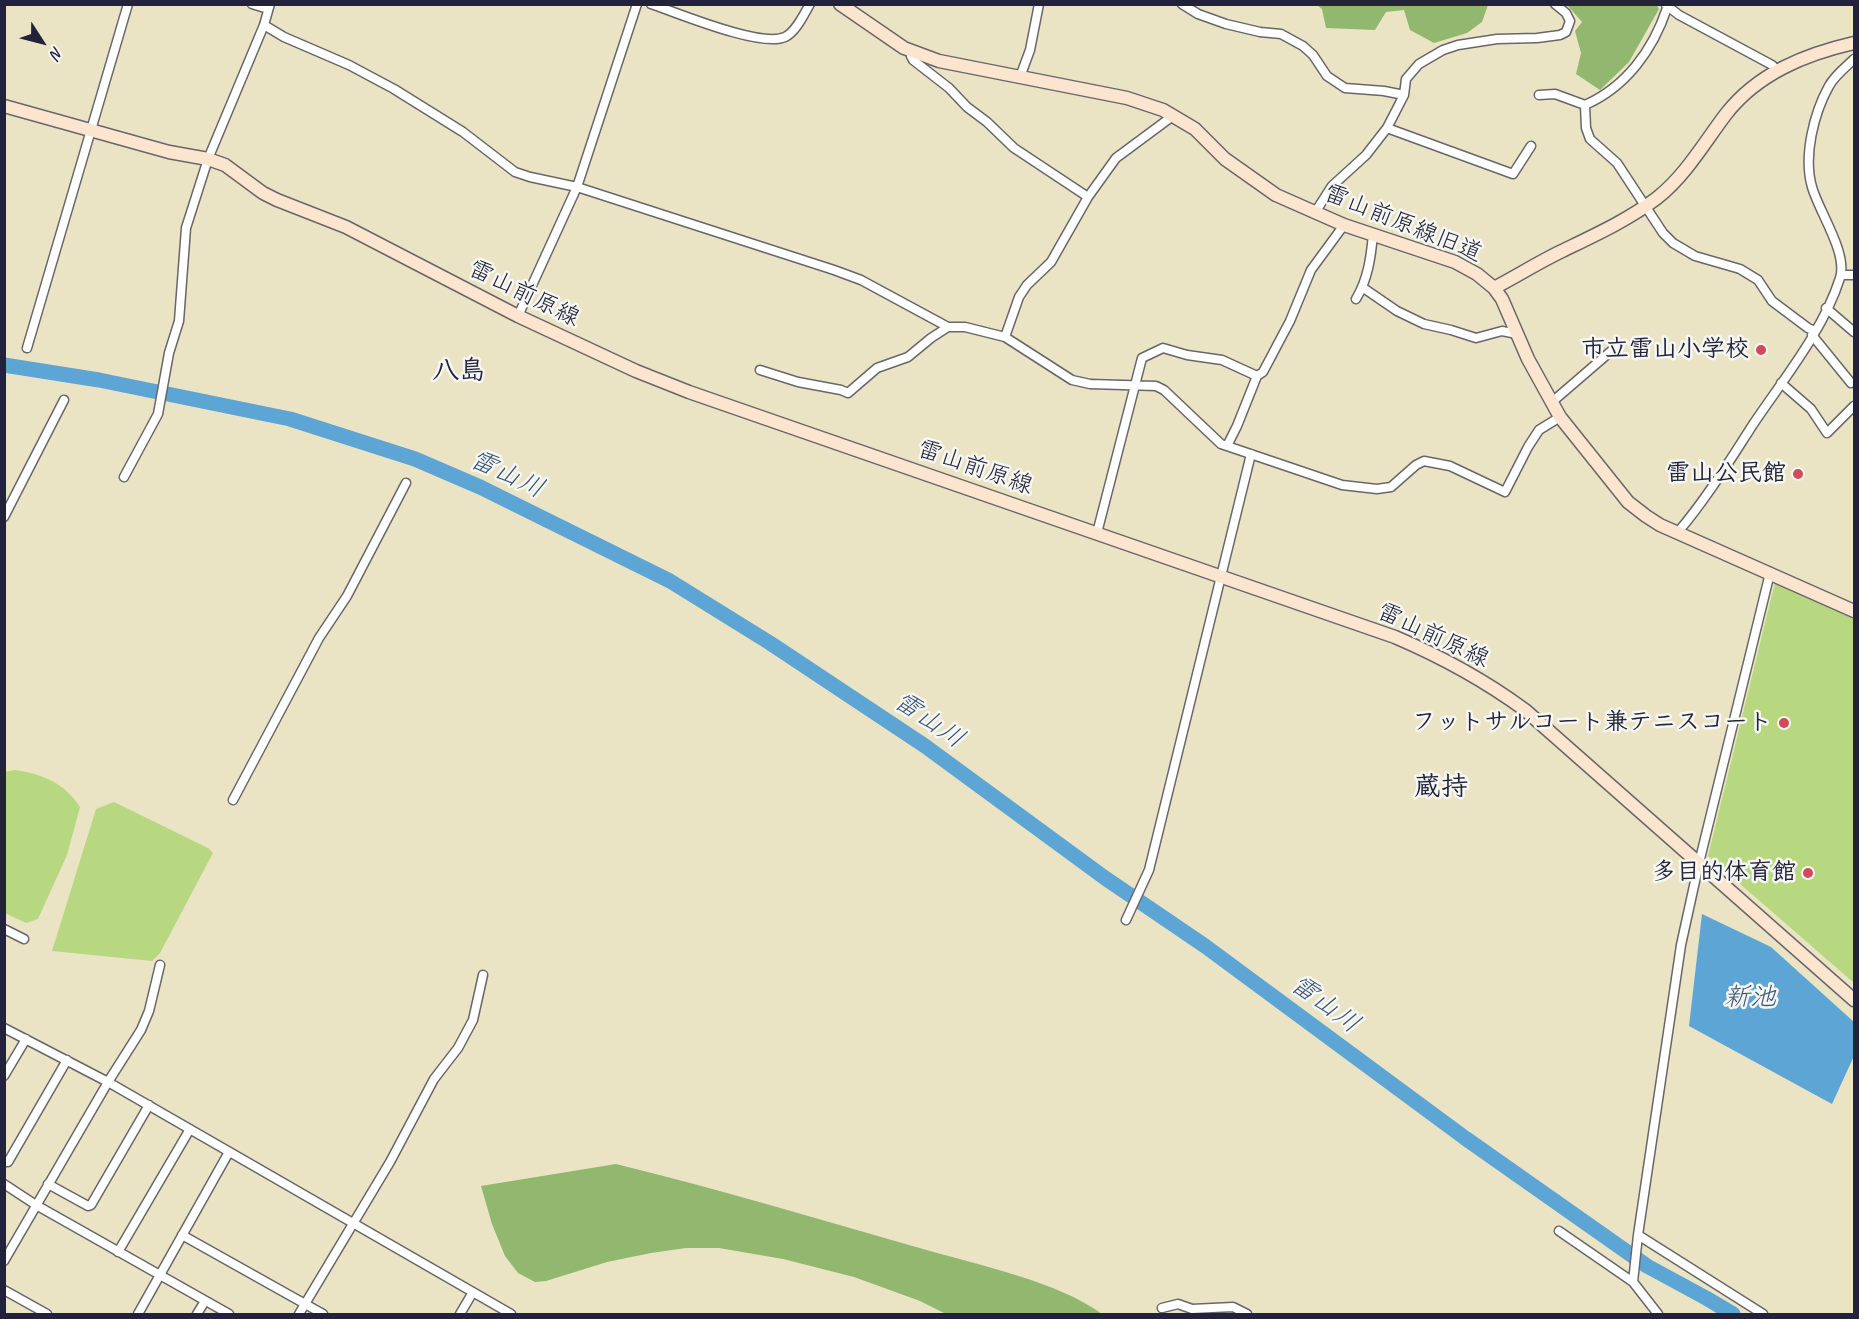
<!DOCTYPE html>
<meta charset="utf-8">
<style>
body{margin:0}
#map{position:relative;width:1859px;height:1319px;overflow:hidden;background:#eae4c4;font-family:Caveat,sans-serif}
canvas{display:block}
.frame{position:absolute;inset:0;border:6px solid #22223b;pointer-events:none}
.north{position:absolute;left:12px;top:12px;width:60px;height:60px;-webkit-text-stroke:4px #f6f6f2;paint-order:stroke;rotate:126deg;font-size:16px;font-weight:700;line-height:24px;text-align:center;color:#22223b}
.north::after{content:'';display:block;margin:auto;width:21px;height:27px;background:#22223b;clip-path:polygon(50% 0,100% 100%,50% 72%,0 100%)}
</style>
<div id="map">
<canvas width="1859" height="1319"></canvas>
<div class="frame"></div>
<div class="north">N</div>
</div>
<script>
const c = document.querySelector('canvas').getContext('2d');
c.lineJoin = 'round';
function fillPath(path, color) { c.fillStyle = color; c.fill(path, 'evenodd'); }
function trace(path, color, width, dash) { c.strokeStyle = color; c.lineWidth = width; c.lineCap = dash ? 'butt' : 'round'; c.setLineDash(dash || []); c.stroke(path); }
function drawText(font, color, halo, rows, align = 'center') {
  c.font = font + ' Caveat,"Klee One",sans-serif'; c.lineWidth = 5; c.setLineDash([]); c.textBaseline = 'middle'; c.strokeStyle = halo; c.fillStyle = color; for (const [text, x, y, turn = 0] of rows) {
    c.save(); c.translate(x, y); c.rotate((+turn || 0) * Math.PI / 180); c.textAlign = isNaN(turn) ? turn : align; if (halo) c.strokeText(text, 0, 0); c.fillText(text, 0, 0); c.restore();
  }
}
const green = new Path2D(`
 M1775,582L1854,614V983L1708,856Z
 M15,770C42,774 65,783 80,807L67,855L38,919L26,923L5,913V772Z
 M114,802L208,848L213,853L160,953L152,961L52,951L96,809Z`);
const forest = new Path2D(`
 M1317,5H1488L1482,22L1467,33L1434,43L1410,30L1404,10L1386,12L1375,30L1326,28L1322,9Z
 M1567,5H1657L1659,9L1629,62L1600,90L1576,74L1581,53L1575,31L1582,22Z
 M616,1164C719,1189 821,1220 923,1249C978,1265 1057,1281 1102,1314H946L920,1301L854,1277L783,1259L719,1248H686L651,1253L607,1262L546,1281L535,1282L518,1273L505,1256L492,1224L481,1186Z`);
const water = new Path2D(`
 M1702,914L1771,947L1854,1022V1056L1832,1104L1689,1026Z`);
const river = new Path2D(`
 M4,365L99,380L290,419L415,459L480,487L670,581L770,643L925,746L1105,878L1205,946L1465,1138L1647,1266L1706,1298L1733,1314`);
const street = new Path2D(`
 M252,4L268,9
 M651,4C678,13 761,48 785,37C796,32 804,14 810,4
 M1182,4L1198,14L1226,24L1260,32L1281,34L1303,46L1313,55L1327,76L1345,88L1384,91L1404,95
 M1666,5L1679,15L1772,65L1777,70
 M264,25L284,37L349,65L394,89L463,132L515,172L530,177L577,187L834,270L861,280L948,327
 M913,52L911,56L913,60L949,88L967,107L987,122L1014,148L1088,197
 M1020,77L1030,50L1039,4
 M1539,95L1555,94L1585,105L1586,128L1590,139L1617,163L1663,233L1673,243L1695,256L1740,269L1758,280L1772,301L1808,328L1815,331
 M1585,105C1626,87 1653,50 1667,8
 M1387,128L1513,174L1531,146
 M1316,211L1332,186L1366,155L1387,128L1404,95L1406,79L1419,64L1443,50L1458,45L1497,39L1537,38L1560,35L1566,32L1570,21L1566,13L1555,4
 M1841,275H1854
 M1362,287L1397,311L1424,324L1451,330L1476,338L1502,331L1517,334
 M1356,299C1368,279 1371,257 1373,234
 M1826,308L1854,332
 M518,316L577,187L637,4
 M1812,335L1851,383
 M1005,337L1019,297L1027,285L1051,262L1088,197L1116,158L1170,118L1172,115
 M27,348L128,4
 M760,370L798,382L841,390L848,393L877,368L908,357L931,338L948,327H965L1005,337L1072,380L1090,384L1156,386L1164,390L1221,444L1342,485L1377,489L1391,487L1416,465L1424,461L1450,466L1505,492L1528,447L1539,430L1560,417
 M1781,383L1811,409L1827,433L1854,406
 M1552,402L1617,346
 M1227,446L1237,426L1257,376
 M124,477L158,414L169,353L179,321L186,228L208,159L264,25L270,4
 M4,517L64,400
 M1678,532C1707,498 1730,460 1754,423C1785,377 1823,331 1840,278C1848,253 1819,212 1812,187C1803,156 1814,113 1829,86C1835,75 1846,67 1854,59
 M1097,533L1142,358L1163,348L1187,355L1222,360L1257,376L1263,372L1290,321L1311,270L1344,225
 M233,800L319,638L347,596L406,483
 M1126,920L1149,870L1251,454
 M4,929L24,939
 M4,1028L108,1082L511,1314
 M4,1076L26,1039
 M4,1162H8L67,1060
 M4,1184L36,1205L229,1314
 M48,1184L88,1206L91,1205L149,1105
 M1559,1231L1633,1282L1658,1314
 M182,1235L323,1314
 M1638,1235L1763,1314
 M118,1252L190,1129
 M4,1261L108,1082L141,1030L149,1011L160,965
 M1633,1282L1638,1235L1681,945L1699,863L1770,573
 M4,1290L47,1314
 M1162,1308L1178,1304L1192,1309L1233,1307L1247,1314
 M138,1314L229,1152
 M197,1314L205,1301
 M299,1314L390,1162L434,1079L458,1048L473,1020L483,975
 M460,1314L473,1292`);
const secondary = new Path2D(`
 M840,4L904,48L939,61L1127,98L1163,110L1195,129L1225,159L1276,195L1344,225L1455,262L1477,274L1494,288L1502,299L1528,359L1560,417L1628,502L1646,516L1660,525L1854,611
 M4,106L169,152L208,159L225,165L263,193L277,200L346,227L518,316L636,371L689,392L1395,637C1442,657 1484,680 1525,710L1854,1000
 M1494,288C1517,276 1539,262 1562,251C1595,235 1628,220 1657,198C1686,175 1704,143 1726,114C1758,73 1806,54 1854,43`);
const markers = [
 [1761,350,6,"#d1495b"],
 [1798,474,6,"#d1495b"],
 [1784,723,6,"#d1495b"],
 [1808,873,6,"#d1495b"]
];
const streetNames = [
 ["雷山前原線旧道",1403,224,22],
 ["雷山前原線",524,294,26],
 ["雷山前原線",975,468,19],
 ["雷山前原線",1433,636,25]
];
const poiNames = [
 ["市立雷山小学校",1749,350],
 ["雷山公民館",1786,474],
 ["フットサルコート兼テニスコート",1772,723],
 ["多目的体育館",1796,873]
];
const waterNames = [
 ["雷山川",507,475,25],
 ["雷山川",929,721,34],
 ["新池",1750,998],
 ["雷山川",1325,1005,36]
];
const quarterNames = [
 ["八島",459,372],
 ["蔵持",1441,788]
];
fillPath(green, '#b7d880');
fillPath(forest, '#91b86e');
fillPath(water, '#5da5d4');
trace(river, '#5da5d4', 15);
trace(street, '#68666b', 11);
trace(secondary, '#68666b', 15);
trace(street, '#fff', 8);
trace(secondary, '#fbe5cf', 12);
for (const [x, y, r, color] of markers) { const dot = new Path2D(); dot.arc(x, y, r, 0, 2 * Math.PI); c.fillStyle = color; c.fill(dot); trace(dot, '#f6f6f2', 2); }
drawText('24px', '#22223b', '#f6f6f2', streetNames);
drawText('bold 24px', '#22223b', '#f6f6f2', poiNames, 'right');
drawText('italic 26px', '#3a5678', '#f6f6f2', waterNames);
drawText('bold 27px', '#22223b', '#f6f6f2', quarterNames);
</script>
